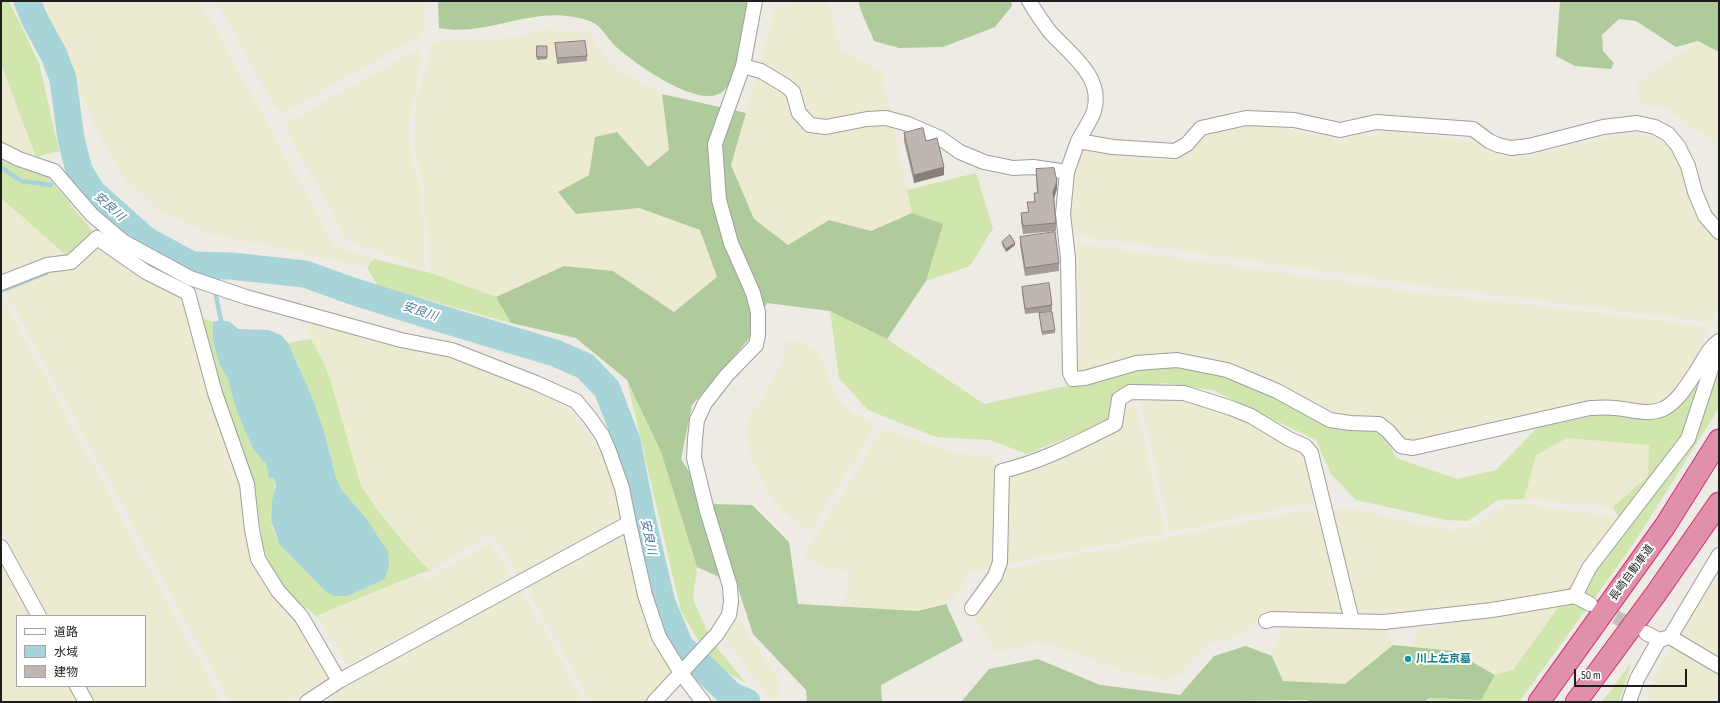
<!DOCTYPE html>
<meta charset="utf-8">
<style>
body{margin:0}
#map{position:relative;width:1720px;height:703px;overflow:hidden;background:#eeeae4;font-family:"Sofia Sans Condensed","Noto Sans JP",sans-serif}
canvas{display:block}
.frame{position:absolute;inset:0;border:2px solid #1e1e1e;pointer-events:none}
.legend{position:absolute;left:16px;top:615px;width:130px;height:72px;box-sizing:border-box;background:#fff;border:1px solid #a5a5a5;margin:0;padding:5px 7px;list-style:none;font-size:12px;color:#1e1e1e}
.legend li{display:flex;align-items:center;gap:8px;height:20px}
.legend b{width:20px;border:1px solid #a5a5a5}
.scale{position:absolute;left:1574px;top:669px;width:113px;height:18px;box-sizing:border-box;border:2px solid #1e1e1e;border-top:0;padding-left:5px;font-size:12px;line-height:14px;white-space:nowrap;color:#1e1e1e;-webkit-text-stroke:3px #fff;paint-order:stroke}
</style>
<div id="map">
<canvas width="1720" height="703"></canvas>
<div class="frame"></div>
<ul class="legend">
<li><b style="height:5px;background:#fff"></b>道路</li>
<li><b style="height:11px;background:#a7d4d9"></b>水域</li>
<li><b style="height:11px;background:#bfb5b1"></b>建物</li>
</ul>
<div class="scale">50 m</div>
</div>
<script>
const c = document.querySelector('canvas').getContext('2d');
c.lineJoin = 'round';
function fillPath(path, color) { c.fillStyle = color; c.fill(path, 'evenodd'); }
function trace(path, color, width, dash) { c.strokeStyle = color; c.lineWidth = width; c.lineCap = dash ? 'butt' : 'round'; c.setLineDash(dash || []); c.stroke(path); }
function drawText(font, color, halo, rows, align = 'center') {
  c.font = font + ' "Sofia Sans Condensed","Noto Sans JP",sans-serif'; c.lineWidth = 4; c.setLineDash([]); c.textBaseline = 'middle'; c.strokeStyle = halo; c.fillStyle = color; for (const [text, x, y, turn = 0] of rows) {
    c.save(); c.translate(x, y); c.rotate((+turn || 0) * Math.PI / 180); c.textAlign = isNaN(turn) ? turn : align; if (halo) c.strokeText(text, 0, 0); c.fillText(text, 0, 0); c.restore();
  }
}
const farmland = new Path2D(`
 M43,1H200L334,246L374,259L367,267L212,234L165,214L125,180L95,127Z
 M216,1H425L424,26L420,36L284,112L276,109Z
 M800,1H828L840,49L882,72L912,213L871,231L829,220L789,245L754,219L731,165L775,9Z
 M549,30L588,33L612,66L662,94L669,150L648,167L617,132L589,175L576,214L639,208L700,230L717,277L674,312L613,271L564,266L496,297L431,273L423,186L415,152V107L433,42L500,39Z
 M1698,41L1719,52V156L1714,142L1667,109L1640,103L1637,83Z
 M418,49L422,58L409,123L411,158L420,188L423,225L424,269L350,241L344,234L285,128L287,123Z
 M1,64L36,157L1,142Z
 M1243,126L1276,127L1344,141L1359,133L1374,137L1381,130L1475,142L1489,151L1505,157L1530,156L1612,136L1633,134L1654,137L1667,144L1679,161L1685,191L1695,214L1708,231L1719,240V305L1711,322L1455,290L1071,234L1070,194L1080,154L1085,150L1143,160L1175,159L1186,155L1205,133L1224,131Z
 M1,198L66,255L43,260L1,277Z
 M1076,243L1418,293L1556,308L1708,327L1692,365L1674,392L1660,403L1410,442L1402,438L1389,422L1339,415L1321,405L1244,370L1194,356L1152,353L1084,371L1078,369L1080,311Z
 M97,249L161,288L181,296L225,445L243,486L247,536L254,569L268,591L294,616L329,675L327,681L287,702H230L5,292L54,271L76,267Z
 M1,296L221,702H95L86,686H145V616H48L1,530Z
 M304,321L458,359L547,395L572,413L593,440L612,475L622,517L518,575L492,532L430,571L404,543L376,508L361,486L330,379L324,363L311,339Z
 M787,339L813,348L823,359L829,379L838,397L856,415L869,421L872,432L809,533L780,508L765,487L752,460L746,433L748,418L761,401L783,361Z
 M1177,399L1230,413L1261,432L1303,454L1315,505L1303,504L1170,532L1141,402L1155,400Z
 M1122,406L1136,407L1165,533L1006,564L1007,482L1010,478L1070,453L1121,428L1123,423Z
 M883,429L952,452L992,457L996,464L995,562L993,568L971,572L959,591L946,604L918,611L844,608L851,572L819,565L804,555Z
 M1567,438L1649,445L1648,476L1613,507L1524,499L1536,455Z
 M1517,503L1618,517L1577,577L1565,592L1416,615L1360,614L1353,607L1330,509L1350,508L1451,531L1475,526L1502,507Z
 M1307,510L1317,511L1343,608L1339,613L1268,612L1262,615L1252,626L1239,636L1207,643L1179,676L1165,680L1134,674L1053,646L1036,644L999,652L995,651L974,616L1003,577L1005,569Z
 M620,534L626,536L637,590L650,630L670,665L672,673L645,702H591L525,586Z
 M491,543L512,578L348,665L316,616L418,574L425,580Z
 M1,559L32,616H17V686H71L80,702H1Z
 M1719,569V659L1680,636L1709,582Z
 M521,590L584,702H329L334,692Z
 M1560,605L1513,670L1495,675L1453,651L1412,647L1417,629Z
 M736,615L779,680L777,702H773L723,637Z
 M1386,628L1393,645L1345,684L1283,681L1272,656L1281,629Z
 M1671,647L1719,673V702H1647L1652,679Z`);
const grass = new Path2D(`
 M1,1H9L39,63L59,151L36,157L1,64Z
 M1,156L48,177L93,232L66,255L1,198Z
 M976,173L993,228L970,266L926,281L943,224L912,213L907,190Z
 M374,259L431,273L496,297L511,323L378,286L367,267Z
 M830,311L887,339L984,404L1143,369L1179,366L1225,375L1333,427L1383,433L1396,458L1457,479L1496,470L1537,428L1601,414L1672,410L1719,365V408L1632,546L1519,702H1429L1430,698L1481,700L1495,675L1513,670L1560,605L1565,592L1577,577L1618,517L1613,507L1648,476L1649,445L1567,438L1536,455L1524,499L1498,500L1468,521L1446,520L1356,500L1331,474L1316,440L1212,390L1165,383L1121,389L1111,401L1110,420L1027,454L990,440L936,437L868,410L839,378Z
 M200,317L213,322V341L219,363L229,381L233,400L244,429L254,450L266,464L269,477L274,478C277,492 269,506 271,521C277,558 319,578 348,596L385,579L366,518L341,489L336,478L324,431L312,397L288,343L311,339L324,363L330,379L361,486L376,508L404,543L430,571L418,574L316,616L279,585L263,548L254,479L227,424L223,394L211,362Z
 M627,380L661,452L697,567L693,600L713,643L746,683L713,665L681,611Z
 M1631,663L1619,702H1602Z`);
const forest = new Path2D(`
 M438,1H747C748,22 740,52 733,72C730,81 727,92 716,95C690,103 634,63 615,46C609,40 604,31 597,25C592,21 581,18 574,17C529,8 484,37 439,28Z
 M859,1H1011L1012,6L995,27L943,47L899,48L874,41C871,32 858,8 859,1Z
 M1560,1H1719V52L1698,41L1676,47L1636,21L1619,19L1602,35L1603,51L1614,63L1611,69L1575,66L1556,56Z
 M662,94L746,113L731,165L754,219L788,245L829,220L871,231L912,213L943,224L926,281L887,339L830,311L767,303L748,340L692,405L681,459L709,504L752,505L789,542L798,604L918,611L946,604L963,641L881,685L882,702H807L806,690L753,634L737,585L697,567L661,452L627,380L576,338L511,323L496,297L564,266L613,271L674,312L717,277L700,230L639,208L576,214L558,192L589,175L595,137L617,132L648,167L669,150Z
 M1393,645L1453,651L1495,675L1481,700L1430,698L1424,702H1311L1306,700L1235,701L1232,702H961L989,669L1038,659L1100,685L1180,695L1214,656L1246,646L1272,656L1283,681L1345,684Z`);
const water = new Path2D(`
 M221,320L230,322L238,329L268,330L281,335L288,343L312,397L324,431L336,478L341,489L366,518L388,552L389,565L385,579L348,596H335L325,591L280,545L271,521L272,500L276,486L274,478H269L266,464L254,450L244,429L233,400L229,381L219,363L213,341V322Z`);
const stream = new Path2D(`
 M1,167L21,181L51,185
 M192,265L218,280
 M1,291L46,273
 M216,296L221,320`);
const river = new Path2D(`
 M27,1L35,20L54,55L63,79L71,139L79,170L92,192L146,240L192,265L231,266L305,274L352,291L435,317L555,353L585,366L607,389L627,441L644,527L662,603L680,646L731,695L747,702`);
const minorTunnel = new Path2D(`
 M1597,607L1640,630`);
const minor = new Path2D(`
 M1029,1C1035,11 1043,23 1050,32C1070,54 1104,77 1094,111C1092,119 1082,133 1078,141
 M743,66L761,71L786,86L793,92L799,113L810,125L826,127L867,119L886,118L908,124L940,138L960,152L984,162L1013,168L1033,167L1067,172
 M1,150L19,159L54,171L92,215L124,242L190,278L246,297L401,340L452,350L536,383L576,401L590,418L602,435L609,451L622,488L629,523L645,595L659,637L681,673L703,702
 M1719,232L1705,216L1695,192L1688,166L1678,146L1668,134L1655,127L1637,123L1603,127L1529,146L1511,148L1498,145L1489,141L1473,129L1376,122L1340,130L1294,120L1246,118L1201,128L1187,144L1175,151L1113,147L1078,141L1067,172L1063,214L1068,258L1070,373L1073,379L1085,378L1137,363L1177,360L1227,370L1277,391L1330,420L1350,423L1379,424L1388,431L1401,446L1413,448L1590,408C1598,408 1607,407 1615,408C1630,409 1647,416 1663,409C1677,402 1686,387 1694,375C1703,363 1707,349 1719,341
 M1,283L47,265L71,262L97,238L146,272L188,293L215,393L247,484L252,530L258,559L278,591L301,616L339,681
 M1,547L39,616
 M1590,604L1575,596L1589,568L1688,439L1717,351
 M972,608L995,576L1000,562L1002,471C1041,462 1079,442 1115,424L1119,399L1130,392L1184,393L1231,408L1251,416L1289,439L1305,446L1311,453L1352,621
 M1266,621L1272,619L1384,622L1492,610L1575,596
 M1646,633L1659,640L1670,637L1719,666
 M1670,637L1719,555
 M77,686L86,702
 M307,702L339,681L629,523
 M654,702L717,634L729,615L731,602L730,586L707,511L694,458L695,439L697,420L705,403L726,376L756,345L758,335V312L753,293L731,243L719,200L715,144L743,66L755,1
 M1629,702L1637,679L1659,640`);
const highway = new Path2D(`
 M1539,702L1665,526L1719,440
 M1576,702L1655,595L1719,503`);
const wall = new Path2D(`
 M555,43L587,56V61L557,64Z
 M537,46H547V59L537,60Z
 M904,133L926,141L944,175L914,183L904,141Z
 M1036,169L1057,189L1054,199L1056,223V231L1023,234L1021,221V213L1028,212L1027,202H1034V193H1037L1036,177Z
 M1020,237L1059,263V271L1025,276L1020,245Z
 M1002,242L1015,245L1006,252L1002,245Z
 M1022,287L1052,305V311L1025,314L1022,292Z
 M1039,313L1055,330V333L1042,335Z`);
const shadedWall = new Path2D(`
 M944,167V175L914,183V175Z
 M1057,181V189L1053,200V192Z
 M1015,243V245L1006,252V249Z`);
const building = new Path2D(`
 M585,41L587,56L557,58L555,43Z
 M537,46H547V57H537Z
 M923,128L926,141L937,138L944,167L914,175L904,133Z
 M1054,168L1057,181L1053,192L1056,223L1023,226L1021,213L1029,212L1027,202H1035L1034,193H1038L1036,169Z
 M1055,232L1059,263L1025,268L1020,237Z
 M1010,235L1015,243L1006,249L1002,242Z
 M1049,283L1052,305L1025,309L1022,287Z
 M1052,312L1055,330L1042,332L1039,313Z`);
const markers = [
 [1408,659,4,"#0f9aa8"]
];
const streetNames = [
 ["長崎自動車道",1632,573,-54]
];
const cultureNames = [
 ["川上左京墓",1416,659]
];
const waterNames = [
 ["安良川",109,207,42],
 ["安良川",420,312,18],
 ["安良川",648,537,78]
];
fillPath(farmland, '#ecebd1');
fillPath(grass, '#d0e6ad');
fillPath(forest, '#b0cb9b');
fillPath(water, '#a7d4d9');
trace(stream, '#a7d4d9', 4.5);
trace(river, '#a7d4d9', 27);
trace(minorTunnel, '#c4c1bc', 14, [14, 7]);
trace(minor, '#9f9f9f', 16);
trace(highway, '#cf2e7a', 23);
trace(minor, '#fff', 14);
trace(highway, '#e190aa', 21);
fillPath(wall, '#a49c98');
fillPath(shadedWall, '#867f7c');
fillPath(building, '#bfb5b1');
trace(building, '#867f7c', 1);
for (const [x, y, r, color] of markers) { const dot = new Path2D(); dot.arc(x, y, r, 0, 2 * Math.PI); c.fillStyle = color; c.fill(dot); trace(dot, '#fff', 1.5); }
drawText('11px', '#1e1e1e', '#fff', streetNames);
drawText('bold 11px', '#0d838f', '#fff', cultureNames, 'left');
drawText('italic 12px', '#4a7b99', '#fff', waterNames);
</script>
